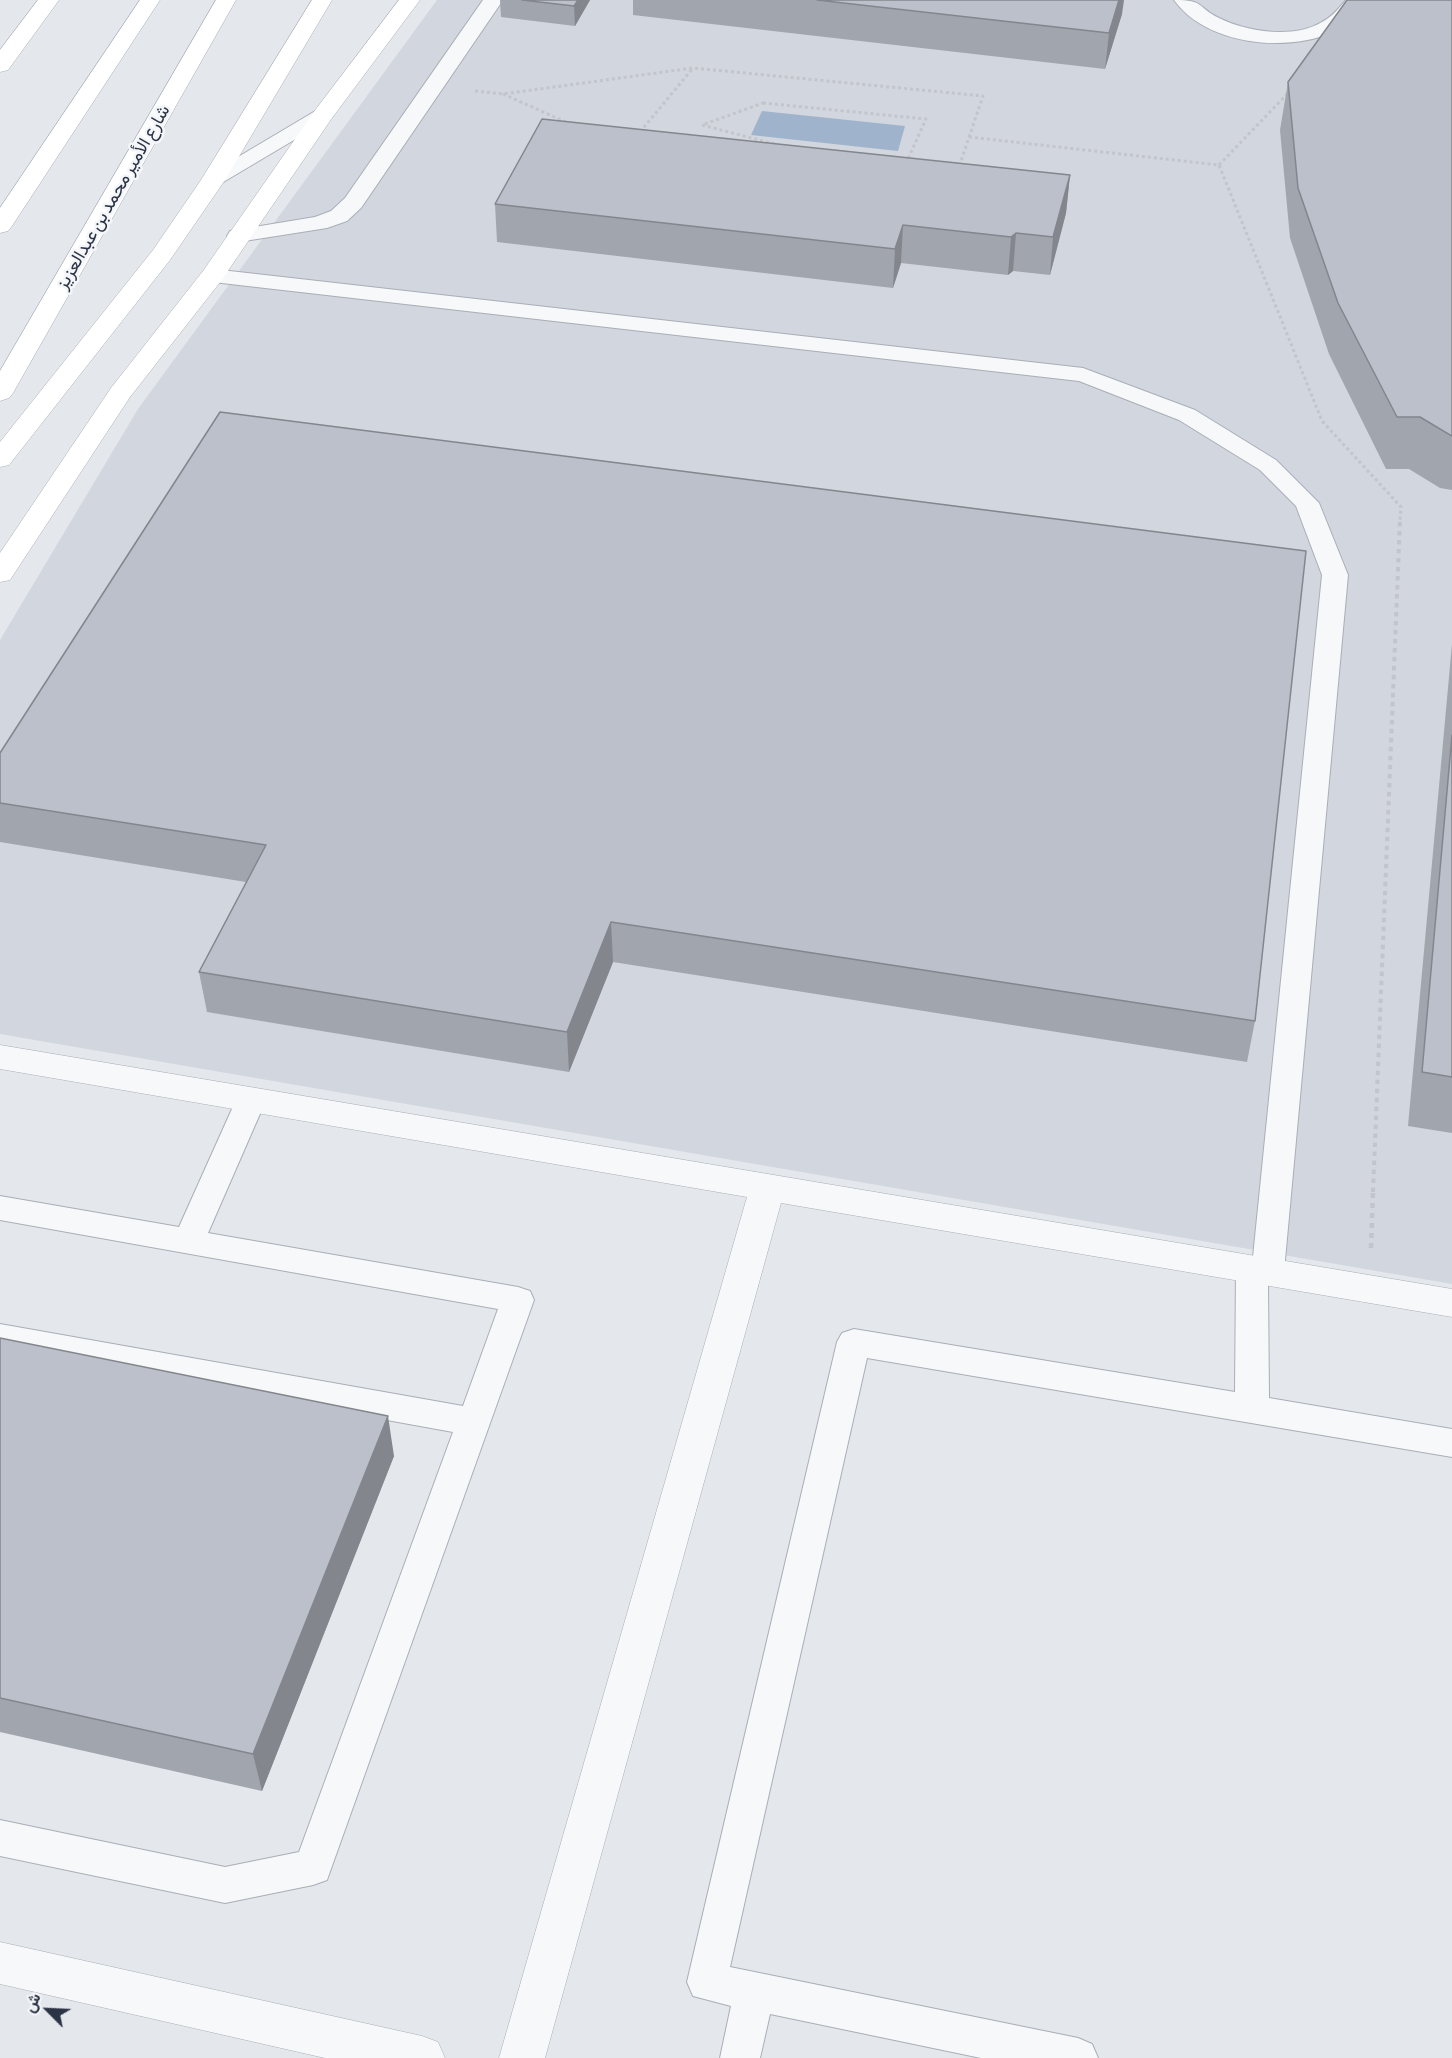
<!DOCTYPE html>
<meta charset="utf-8">
<style>
body{margin:0}
#map{position:relative;width:1452px;height:2058px;overflow:hidden;background:#e4e7ec;font-family:"Asap Condensed",Vazirmatn,sans-serif}
canvas{display:block}
.north{position:absolute;left:18px;top:1980px;width:60px;height:60px;-webkit-text-stroke:4px #f4f6f9;paint-order:stroke;rotate:294deg;font-size:16px;font-weight:700;line-height:24px;text-align:center;color:#2b3445}
.north::after{content:'';display:block;margin:auto;width:21px;height:27px;background:#2b3445;clip-path:polygon(50% 0,100% 100%,50% 72%,0 100%)}
</style>
<div id="map">
<canvas width="1452" height="2058"></canvas>
<div class="north">ش</div>
</div>
<script>
const c = document.querySelector('canvas').getContext('2d');
c.lineJoin = 'round';
function fillPath(path, color) { c.fillStyle = color; c.fill(path, 'evenodd'); }
function trace(path, color, width, dash) { c.strokeStyle = color; c.lineWidth = width; c.lineCap = dash ? 'butt' : 'round'; c.setLineDash(dash || []); c.stroke(path); }
function drawText(font, color, halo, rows, align = 'center') {
  c.font = font + ' "Asap Condensed",Vazirmatn,sans-serif'; c.lineWidth = 5; c.setLineDash([]); c.textBaseline = 'middle'; c.strokeStyle = halo; c.fillStyle = color; for (const [text, x, y, turn = 0] of rows) {
    c.save(); c.translate(x, y); c.rotate((+turn || 0) * Math.PI / 180); c.textAlign = isNaN(turn) ? turn : align; if (halo) c.strokeText(text, 0, 0); c.fillText(text, 0, 0); c.restore();
  }
}
const built = new Path2D(`
 M437,0H1452V1284L0,1034V640L138,409Z`);
const water = new Path2D(`
 M762,111L905,126L898,151L751,135Z`);
const pathFar2 = new Path2D(`
 M475,91L503,94L693,68L983,96L959,167
 M503,94L568,123
 M763,103L926,119L908,159L782,146L702,125Z
 M640,132L693,68
 M969,137L1219,165L1322,421L1401,507L1400,521
 M1219,165L1289,92`);
const pathFar1 = new Path2D(`
 M1373,1192L1400,520`);
const path = new Path2D(`
 M1371,1248L1373,1191`);
const lane = new Path2D(`
 M483,0H503L361,208L347,221L327,228L238,242L230,241L227,236L230,231L315,217L331,211L345,198Z
 M1174,0C1206,0 1196,7 1219,18C1247,32 1294,39 1322,22C1332,17 1339,8 1346,0H1367C1359,11 1345,26 1333,32C1286,53 1206,45 1174,0Z
 M324,108L331,110L334,114L331,118L220,184L213,186L206,184L203,180L206,176L317,110Z
 M212,269L1083,368L1195,410L1276,460L1319,503L1348,575L1284,1271L1280,1280L1268,1284L1269,1398L1452,1429V1457L867,1358L730,1967L1078,2038L1092,2044L1098,2058H981L770,2014L760,2058H720L731,2006L693,1996L687,1982L837,1342L842,1333L854,1329L1235,1392L1236,1269L1240,1260L1253,1257L1322,575L1296,506L1260,470L1179,420L1079,381L204,281L201,276L204,271Z
 M251,1089L262,1092L266,1100L208,1233L518,1287L530,1291L534,1300L327,1880L313,1885L225,1903L0,1856V1820L225,1867L299,1852L453,1432L0,1350V1324L463,1406L498,1309L0,1220V1196L179,1227L236,1100L240,1092Z`);
const street = new Path2D(`
 M0,1045L1452,1289V1317L781,1203L545,2058H499L747,1197L0,1069Z
 M0,1942L422,2036L438,2042L445,2058H325L0,1984Z`);
const secondary = new Path2D(`
 M38,0H59L8,70L0,72V50Z
 M312,0H332L225,180L170,260L9,465L0,467V442L153,250L201,180Z
 M399,0H420L332,118L221,281L130,397L10,580L0,582V553L111,388L203,271L316,109Z`);
const primary = new Path2D(`
 M140,0H160L12,226L8,231L0,233V208Z
 M216,0H236L13,393L9,398L0,401V371Z`);
const wall = new Path2D(`
 M500,0H590L575,26L501,17Z
 M633,0H1119L1122,14L1105,69L633,15Z
 M1452,0V490L1440,488L1409,469H1386L1329,354L1290,238L1280,130L1288,82Z
 M1070,175L1066,213L1050,275L1013,271L1008,275L901,263L893,288L497,242L495,204Z
 M1452,644V1133L1408,1126Z
 M0,753L1255,1021L1247,1062L613,962L569,1072L207,1012L199,972L246,882L0,842Z
 M0,1338L394,1456L262,1791L0,1732Z`);
const shadedWall = new Path2D(`
 M578,0H590L575,26L574,6Z
 M1119,0H1124L1122,14L1105,69L1109,33Z
 M1070,175L1066,213L1050,275L1053,237Z
 M903,225L901,263L893,288L895,249Z
 M1016,233L1013,271L1008,275L1011,237Z
 M611,922L613,962L569,1072L567,1032Z
 M388,1416L394,1456L262,1791L253,1754Z`);
const building = new Path2D(`
 M522,0H578L574,6Z
 M817,0H1119L1109,33Z
 M1347,0H1452V436L1420,417H1397L1338,303L1298,188L1288,82Z
 M542,119L1070,175L1053,237L1016,233L1011,237L903,225L895,249L495,204Z
 M220,412L1306,551L1255,1021L611,922L567,1032L199,972L266,845L0,803V753Z
 M1452,735V1077L1422,1072Z
 M0,1338L388,1416L253,1754L0,1698Z`);
const farStreetnames = [
 ["شارع الأمير محمد بن عبدالعزيز",113,197,-60]
];
fillPath(built, '#d2d6de');
fillPath(water, '#9fb4cc');
trace(lane, '#a9aeb7', 2);
trace(street, '#a9aeb7', 1);
trace(secondary, '#a9aeb7', 1);
trace(primary, '#a3abb8', 1);
trace(pathFar2, '#c2c5cb', 3, [3, 3]);
trace(pathFar1, '#c2c5cb', 4, [4.5, 4.5]);
trace(path, '#c2c5cb', 4.5, [5, 5]);
fillPath(lane, '#f7f8fa');
fillPath(street, '#f7f8fa');
fillPath(secondary, '#fff');
fillPath(primary, '#fff');
fillPath(wall, '#a1a5ae');
fillPath(shadedWall, '#83868d');
fillPath(building, '#bbc0ca');
trace(building, '#83868d', 1.5);
drawText('18px', '#2b3445', '#f4f6f9', farStreetnames);
</script>
